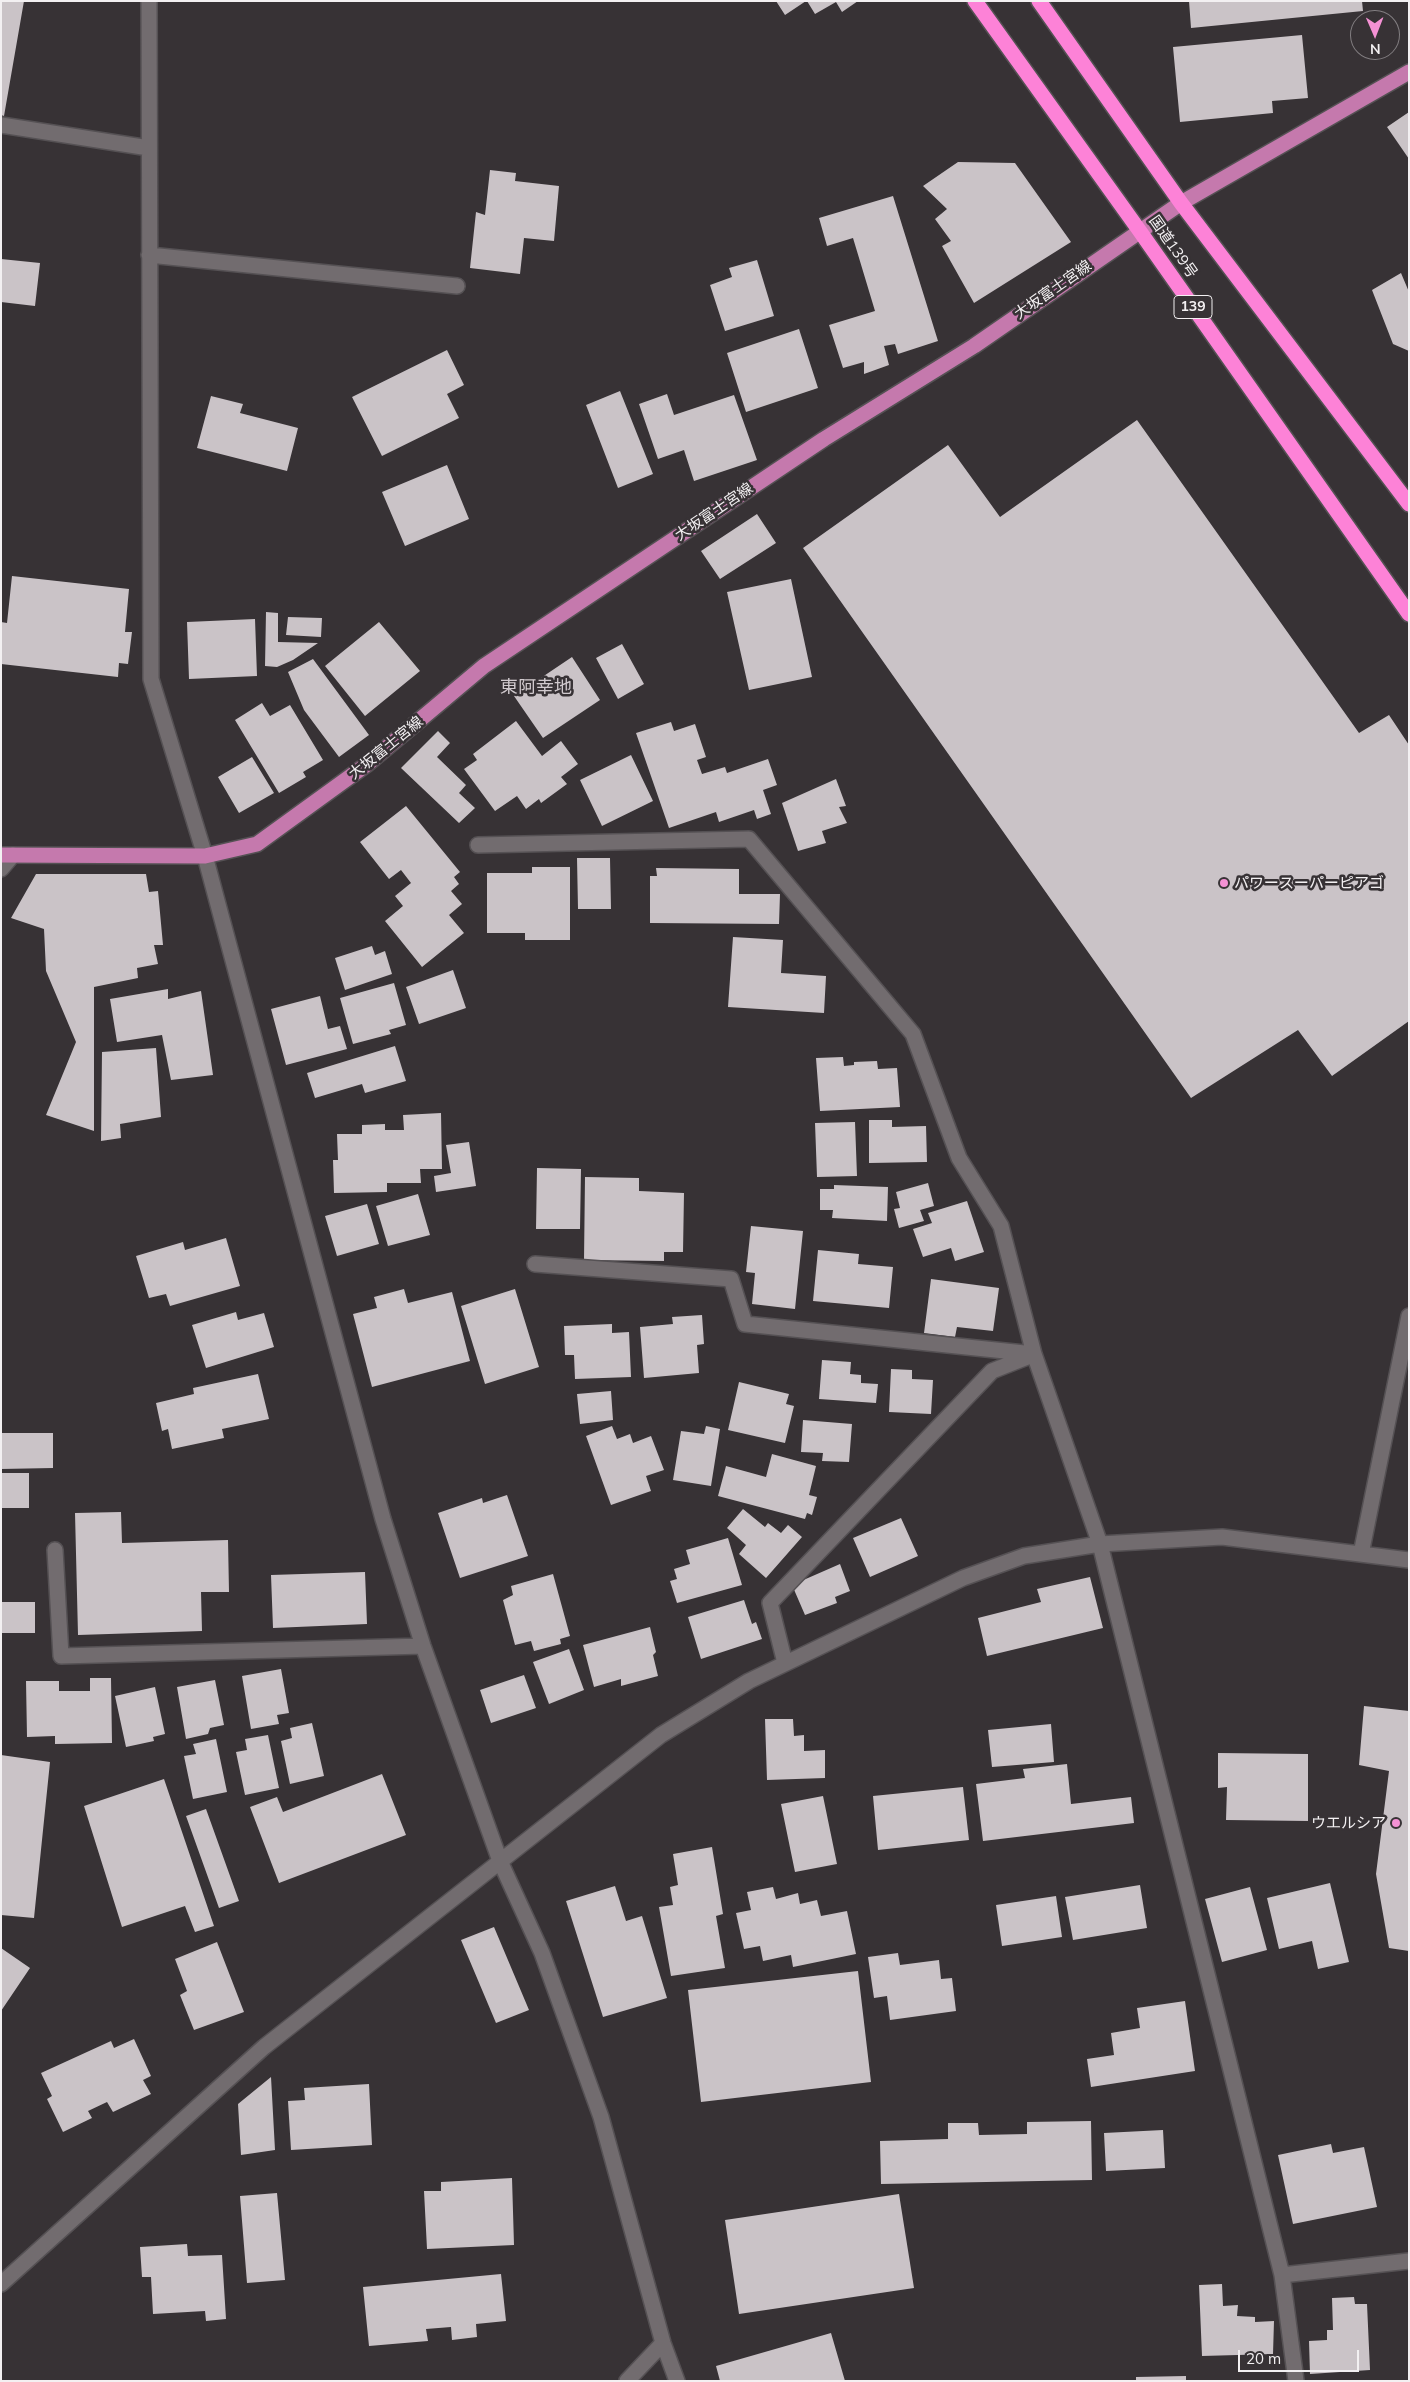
<!DOCTYPE html>
<meta charset="utf-8">
<style>
body{margin:0}
#map{position:relative;width:1410px;height:2382px;overflow:hidden;background:#373235;font-family:Mulish,sans-serif}
canvas{display:block}
.frame{position:absolute;inset:0;border:2px solid #f3f0f2;pointer-events:none}
.north{position:absolute;left:1350px;top:10px;width:50px;height:50px;box-sizing:border-box;background:#373235;border:1px solid #827e81;border-radius:50%;rotate:179deg;font-size:14px;font-weight:700;line-height:20px;text-align:center;color:#f3f0f2}
.north::after{content:'';display:block;margin:auto;width:18px;height:22px;background:#f491d4;clip-path:polygon(50% 0,100% 100%,50% 72%,0 100%)}
.scale{position:absolute;left:1238px;top:2350px;width:121px;height:22px;box-sizing:border-box;border:2px solid #f3f0f2;border-top:0;padding-left:6px;font-size:15px;line-height:18px;white-space:nowrap;color:#f3f0f2;-webkit-text-stroke:4px #373235;paint-order:stroke}
</style>
<div id="map">
<canvas width="1410" height="2382"></canvas>
<div class="frame"></div>
<div class="north">N</div>
<div class="scale">20 m</div>
</div>
<script>
const c = document.querySelector('canvas').getContext('2d');
c.lineJoin = 'round';
function fillPath(path, color) { c.fillStyle = color; c.fill(path, 'evenodd'); }
function trace(path, color, width, dash) { c.strokeStyle = color; c.lineWidth = width; c.lineCap = dash ? 'butt' : 'round'; c.setLineDash(dash || []); c.stroke(path); }
function drawText(font, color, halo, rows, align = 'center') {
  c.font = font + ' Mulish,"Noto Sans JP",sans-serif'; c.lineWidth = 5; c.setLineDash([]); c.textBaseline = 'middle'; c.strokeStyle = halo; c.fillStyle = color; for (const [text, x, y, turn = 0] of rows) {
    c.save(); c.translate(x, y); c.rotate((+turn || 0) * Math.PI / 180); c.textAlign = isNaN(turn) ? turn : align; if (halo) c.strokeText(text, 0, 0); c.fillText(text, 0, 0); c.restore();
  }
}
const building = new Path2D(`
 M1,1H24L4,116L1,115Z
 M776,1H806L785,15Z
 M807,1H858L842,12L836,2L815,14Z
 M1189,1H1362L1363,11L1191,28Z
 M1302,35L1308,98L1272,101L1273,113L1180,122L1173,47Z
 M1409,112V159L1387,127Z
 M958,162L1015,163L1071,242L974,303L942,246L951,241L935,219L947,209L923,186Z
 M490,170L516,173L515,181L559,186L554,241L524,238L520,274L470,268L476,212L485,215Z
 M893,196L938,341L898,354L895,344L884,346L889,365L864,374V362L843,368L829,325L875,311L853,238L827,246L819,218Z
 M1,259L40,263L35,306L1,302Z
 M757,260L774,316L725,331L710,285L732,277L729,268Z
 M1401,273L1409,292V351L1393,344L1372,290Z
 M799,329L818,388L746,412L727,353Z
 M447,350L464,385L447,394L459,418L382,456L352,397Z
 M620,391L653,474L618,488L586,405Z
 M667,394L674,415L734,395L757,460L694,481L684,450L658,459L639,404Z
 M211,396L243,404L240,413L298,428L287,471L197,448Z
 M1137,420L1359,733L1389,715L1409,745V1021L1332,1076L1298,1030L1191,1098L803,548L948,445L1000,517Z
 M447,465L469,519L405,546L382,492Z
 M757,514L776,543L720,579L701,551Z
 M12,576L129,589L125,632H132L128,664L119,663L118,677L1,664V622L7,623Z
 M791,579L812,677L749,690L727,592Z
 M266,612L278,613V642L318,643L293,660L277,667L265,666Z
 M288,617L322,618L321,637L286,635Z
 M255,619L257,676L189,679L187,622Z
 M379,622L420,671L365,716L325,666Z
 M622,644L644,684L618,699L596,658Z
 M572,657L600,700L543,738L514,696Z
 M313,659L369,735L339,757L304,710L288,672Z
 M262,703L270,716L290,705L323,760L303,772L306,777L279,793L235,720Z
 M516,721L542,756L561,741L578,764L561,777L567,784L541,803L539,799L526,809L517,796L495,811L464,769L477,760L473,754Z
 M671,722L674,731L695,724L706,757L697,760L702,774L725,767L727,773L768,759L777,785L763,790L771,814L757,819L754,810L719,822L716,812L669,828L636,733Z
 M438,731L450,743L437,757L466,785L459,793L475,808L459,823L401,768Z
 M631,755L653,801L602,826L580,780Z
 M252,757L274,793L239,813L218,777Z
 M836,779L846,806L839,807L847,823L822,831L826,843L798,851L782,803Z
 M406,806L460,872L454,877L459,884L451,891L462,904L449,915L464,933L422,967L385,921L403,906L395,896L411,883L401,870L389,879L360,842Z
 M577,858H610L611,909H578Z
 M532,867H570V940H525V933H487V873H532Z
 M656,868L739,869V894H780L779,924L650,923V876H657Z
 M36,874H146L149,892L158,891L163,945H154L158,964L137,968L138,978L94,987V1131L46,1115L76,1042L46,971L44,929L11,918Z
 M733,937L783,940L781,973L826,976L824,1013L728,1007Z
 M372,946L375,955L385,951L392,974L345,990L335,958Z
 M453,970L466,1008L419,1024L406,987Z
 M394,983L406,1025L389,1030L391,1034L353,1044L340,998Z
 M168,989V999L201,991L213,1075L171,1080L162,1035L117,1042L110,999Z
 M320,996L328,1029L340,1026L347,1049L286,1065L271,1009Z
 M395,1046L406,1081L365,1093L362,1084L315,1098L307,1073Z
 M156,1048L161,1117L120,1124L121,1138L101,1141L102,1052Z
 M843,1057L844,1066L854,1065V1062L877,1061L878,1069L897,1068L900,1107L820,1111L816,1058Z
 M441,1113L442,1169H420L421,1183H387V1192L334,1193L333,1160H338L337,1134H362V1125L385,1124V1130H404L403,1115Z
 M869,1120H892V1127L926,1126L927,1162L869,1163Z
 M855,1122L857,1176L817,1177L815,1123Z
 M469,1142L476,1186L436,1192L434,1176L451,1173L446,1145Z
 M537,1168L581,1169L580,1229H536Z
 M585,1177L639,1178V1191L684,1193L683,1252H664V1261L584,1260Z
 M928,1183L934,1206L920,1210L924,1221L899,1228L894,1209L900,1208L896,1192Z
 M834,1185L888,1187L887,1221L832,1218L833,1210H820V1189H834Z
 M418,1194L430,1235L388,1246L376,1206Z
 M967,1201L984,1252L955,1261L951,1248L923,1257L913,1229L932,1223L928,1213Z
 M367,1204L379,1244L337,1256L325,1216Z
 M751,1226L803,1231L795,1309L752,1304L755,1273L746,1272Z
 M226,1238L240,1286L170,1306L166,1294L149,1298L136,1256L183,1242L185,1250Z
 M818,1250L859,1254L858,1264L893,1267L889,1308L813,1301Z
 M931,1279L999,1288L993,1331L957,1327L955,1337L924,1333Z
 M404,1289L408,1303L452,1292L470,1361L372,1387L353,1314L377,1308L374,1297Z
 M515,1289L539,1367L485,1384L461,1306Z
 M236,1312L238,1320L264,1313L274,1347L206,1368L192,1325Z
 M702,1315L704,1344L697,1345L699,1373L644,1378L640,1327L673,1324L672,1317Z
 M612,1324V1333L629,1332L631,1377L575,1379L574,1355H565L564,1326Z
 M822,1360L851,1362L850,1374L861,1375V1383L878,1384L876,1403L819,1399Z
 M891,1369L912,1370V1379L933,1380L931,1414L889,1412Z
 M258,1374L269,1419L222,1429L224,1438L172,1449L168,1429L162,1431L156,1403L194,1394L193,1388Z
 M739,1382L789,1394L786,1404L794,1406L785,1443L728,1430Z
 M611,1391L613,1420L580,1424L577,1394Z
 M803,1420L852,1424L849,1462L822,1461L823,1453L801,1452Z
 M612,1426L617,1439L630,1434L633,1443L651,1436L664,1470L646,1476L651,1491L611,1505L586,1436Z
 M706,1426L720,1429L711,1486L673,1480L681,1431L704,1434Z
 M1,1433H53V1468L1,1469Z
 M772,1454L816,1466L809,1495L817,1497L812,1515L807,1513L805,1519L718,1496L726,1466L766,1477Z
 M1,1473H29V1508H1Z
 M507,1495L528,1556L460,1578L438,1513L482,1498L483,1503Z
 M743,1509L765,1527L768,1523L781,1533L788,1525L802,1537L766,1578L739,1554L746,1545L727,1528Z
 M121,1512L122,1543L228,1540L229,1592H201L202,1631L78,1635L75,1513Z
 M901,1518L918,1556L870,1577L853,1538Z
 M728,1538L742,1585L677,1603L670,1581L677,1579L674,1569L690,1564L686,1550Z
 M840,1564L850,1591L835,1597L837,1603L805,1615L792,1585Z
 M365,1572L367,1624L273,1628L271,1575Z
 M553,1574L570,1636L560,1639L561,1644L534,1651L531,1641L515,1645L503,1600L513,1595L511,1586Z
 M1090,1577L1103,1628L987,1656L978,1618L1041,1602L1037,1589Z
 M744,1600L752,1624L756,1622L762,1639L701,1659L688,1617Z
 M1,1602H35V1633H1Z
 M650,1627L656,1652L653,1655L658,1676L621,1686V1679L594,1687L583,1645Z
 M569,1649L584,1690L549,1704L533,1662Z
 M281,1669L289,1713L277,1715L279,1724L251,1729L242,1676Z
 M524,1675L536,1708L491,1723L480,1690Z
 M90,1678H111L112,1743L55,1744V1736L27,1737L26,1681H59V1691H90Z
 M215,1680L224,1725L210,1728L208,1734L186,1739L177,1687Z
 M155,1687L165,1734L153,1737L154,1741L126,1747L115,1696Z
 M1364,1706L1409,1711V1951L1389,1948L1376,1874L1389,1771L1359,1765Z
 M765,1719H793L794,1736L804,1735V1751L825,1750V1778L767,1780Z
 M312,1723L324,1776L290,1784L281,1741L292,1738L290,1728Z
 M1051,1724L1054,1762L992,1767L988,1730Z
 M268,1735L279,1788L245,1795L236,1752L247,1750L245,1739Z
 M216,1739L227,1792L193,1799L184,1756L196,1754L193,1744Z
 M1218,1753L1308,1754V1821L1226,1820L1227,1787L1218,1788Z
 M1,1755L50,1762L34,1918L1,1915Z
 M1067,1764L1071,1804L1131,1797L1134,1823L983,1841L976,1784L1025,1778L1023,1769Z
 M382,1774L406,1835L279,1883L250,1807L277,1797L283,1812Z
 M164,1779L214,1926L195,1932L185,1906L122,1927L84,1806Z
 M963,1787L969,1840L878,1850L873,1796Z
 M823,1796L837,1864L795,1872L781,1804Z
 M206,1809L239,1901L219,1908L186,1816Z
 M712,1847L723,1914L716,1916L725,1968L671,1976L659,1907L673,1905L670,1887L678,1885L673,1854Z
 M1330,1883L1349,1962L1318,1969L1312,1941L1279,1949L1267,1898Z
 M1140,1885L1147,1928L1073,1940L1065,1897Z
 M615,1886L626,1921L642,1916L667,1998L603,2017L566,1901Z
 M773,1887L776,1899L798,1893L800,1904L817,1900L821,1916L847,1911L856,1954L793,1967L791,1955L763,1961L760,1946L744,1949L736,1913L751,1910L747,1892Z
 M1250,1887L1267,1950L1222,1962L1205,1899Z
 M1056,1896L1062,1937L1002,1946L996,1905Z
 M494,1927L529,2010L496,2023L461,1940Z
 M217,1942L244,2012L194,2030L180,1995L187,1991L175,1959Z
 M1,1948L30,1968L1,2011Z
 M898,1953L900,1965L939,1960L941,1979L952,1978L956,2011L890,2020L887,1996L874,1998L868,1957Z
 M858,1971L871,2082L701,2102L688,1990Z
 M1185,2001L1195,2071L1091,2087L1087,2059L1114,2055L1111,2033L1140,2028L1137,2008Z
 M134,2039L151,2076L143,2080L151,2094L113,2112L107,2102L88,2111L92,2118L63,2132L47,2099L52,2096L41,2073L111,2041L114,2048Z
 M271,2077L275,2150L241,2155L238,2104Z
 M369,2084L372,2145L291,2150L288,2101L305,2100L304,2088Z
 M1091,2121L1092,2180L881,2184L880,2141L948,2139V2123H978L979,2135L1027,2134V2122Z
 M1163,2130L1165,2168L1106,2171L1104,2133Z
 M1331,2144L1333,2153L1364,2147L1377,2207L1293,2224L1278,2155Z
 M512,2178L514,2245L427,2249L424,2191H441V2182Z
 M277,2193L285,2280L247,2283L240,2196Z
 M899,2194L914,2288L739,2314L725,2220Z
 M187,2244L188,2256L222,2255L226,2319L206,2321L205,2311L153,2314L151,2277H142L140,2247Z
 M501,2274L506,2321L476,2324L477,2337L452,2340L451,2327L426,2329L428,2341L369,2346L363,2287Z
 M1222,2284L1223,2306L1238,2305L1237,2316L1255,2317V2322L1274,2321L1273,2354L1202,2356L1199,2285Z
 M1354,2297L1355,2304H1367L1370,2370L1310,2374L1309,2341L1327,2340V2330H1333L1332,2298Z
 M831,2333L845,2381H720L716,2366Z
 M1186,2376V2381H1136V2377Z`);
const minor = new Path2D(`
 M149,1L151,679L205,856L383,1519L423,1646L500,1861L542,1953L601,2117L663,2343L677,2381
 M1,125L149,148
 M149,255L457,286
 M478,845L749,839L913,1034L959,1158L1001,1226L1034,1354L1100,1544L1282,2275L1296,2381
 M1,869L13,855
 M535,1264L731,1279L745,1324L1034,1354
 M55,1550L61,1656L423,1646
 M1361,1554L1409,1316
 M785,1663L770,1603L992,1371L1030,1356
 M1282,2275L1409,2261
 M1,2284L264,2047L661,1735L749,1681L963,1578L1024,1556L1100,1544L1222,1537L1409,1560
 M627,2381L663,2343`);
const major = new Path2D(`
 M1,855L205,856L257,844L366,765L484,666L824,439L974,346L1181,203L1409,72`);
const highway = new Path2D(`
 M975,1L1139,230L1409,614
 M1039,1L1181,203L1409,504`);
const markers = [
 [1224,883,5,"#f491d4"],
 [1396,1823,5,"#f491d4"]
];
const shields = [
 [1193,307,38]
];
const shieldNames = [
 ["139",1193,307]
];
const streetNames = [
 ["国道139号",1173,247,55],
 ["大坂富士宮線",1053,290,-35],
 ["大坂富士宮線",714,512,-34],
 ["大坂富士宮線",386,748,-39]
];
const poiNames = [
 ["パワースーパーピアゴ",1234,883],
 ["ウエルシア",1386,1823,"right"]
];
const quarterNames = [
 ["東阿幸地",536,688]
];
fillPath(building, '#cac3c7');
trace(minor, '#555154', 18);
trace(major, '#555154', 18);
trace(highway, '#555154', 18);
trace(minor, '#726c6f', 15);
trace(major, '#c579ad', 15);
trace(highway, '#fd82d7', 15);
for (const [x, y, r, color] of markers) { const dot = new Path2D(); dot.arc(x, y, r, 0, 2 * Math.PI); c.fillStyle = color; c.fill(dot); trace(dot, '#373235', 2); }
for (const [x, y, w] of shields) { const box = new Path2D(); box.roundRect(x - w / 2, y - 11.5, w, 23, 4); c.fillStyle = '#373235'; c.fill(box); trace(box, '#f3f0f2', 1); }
drawText('bold 14px', '#f3f0f2', null, shieldNames);
drawText('15px', '#f3f0f2', '#373235', streetNames);
drawText('15px', '#f3f0f2', '#373235', poiNames, 'left');
drawText('18px', '#d1cace', '#373235', quarterNames);
</script>
